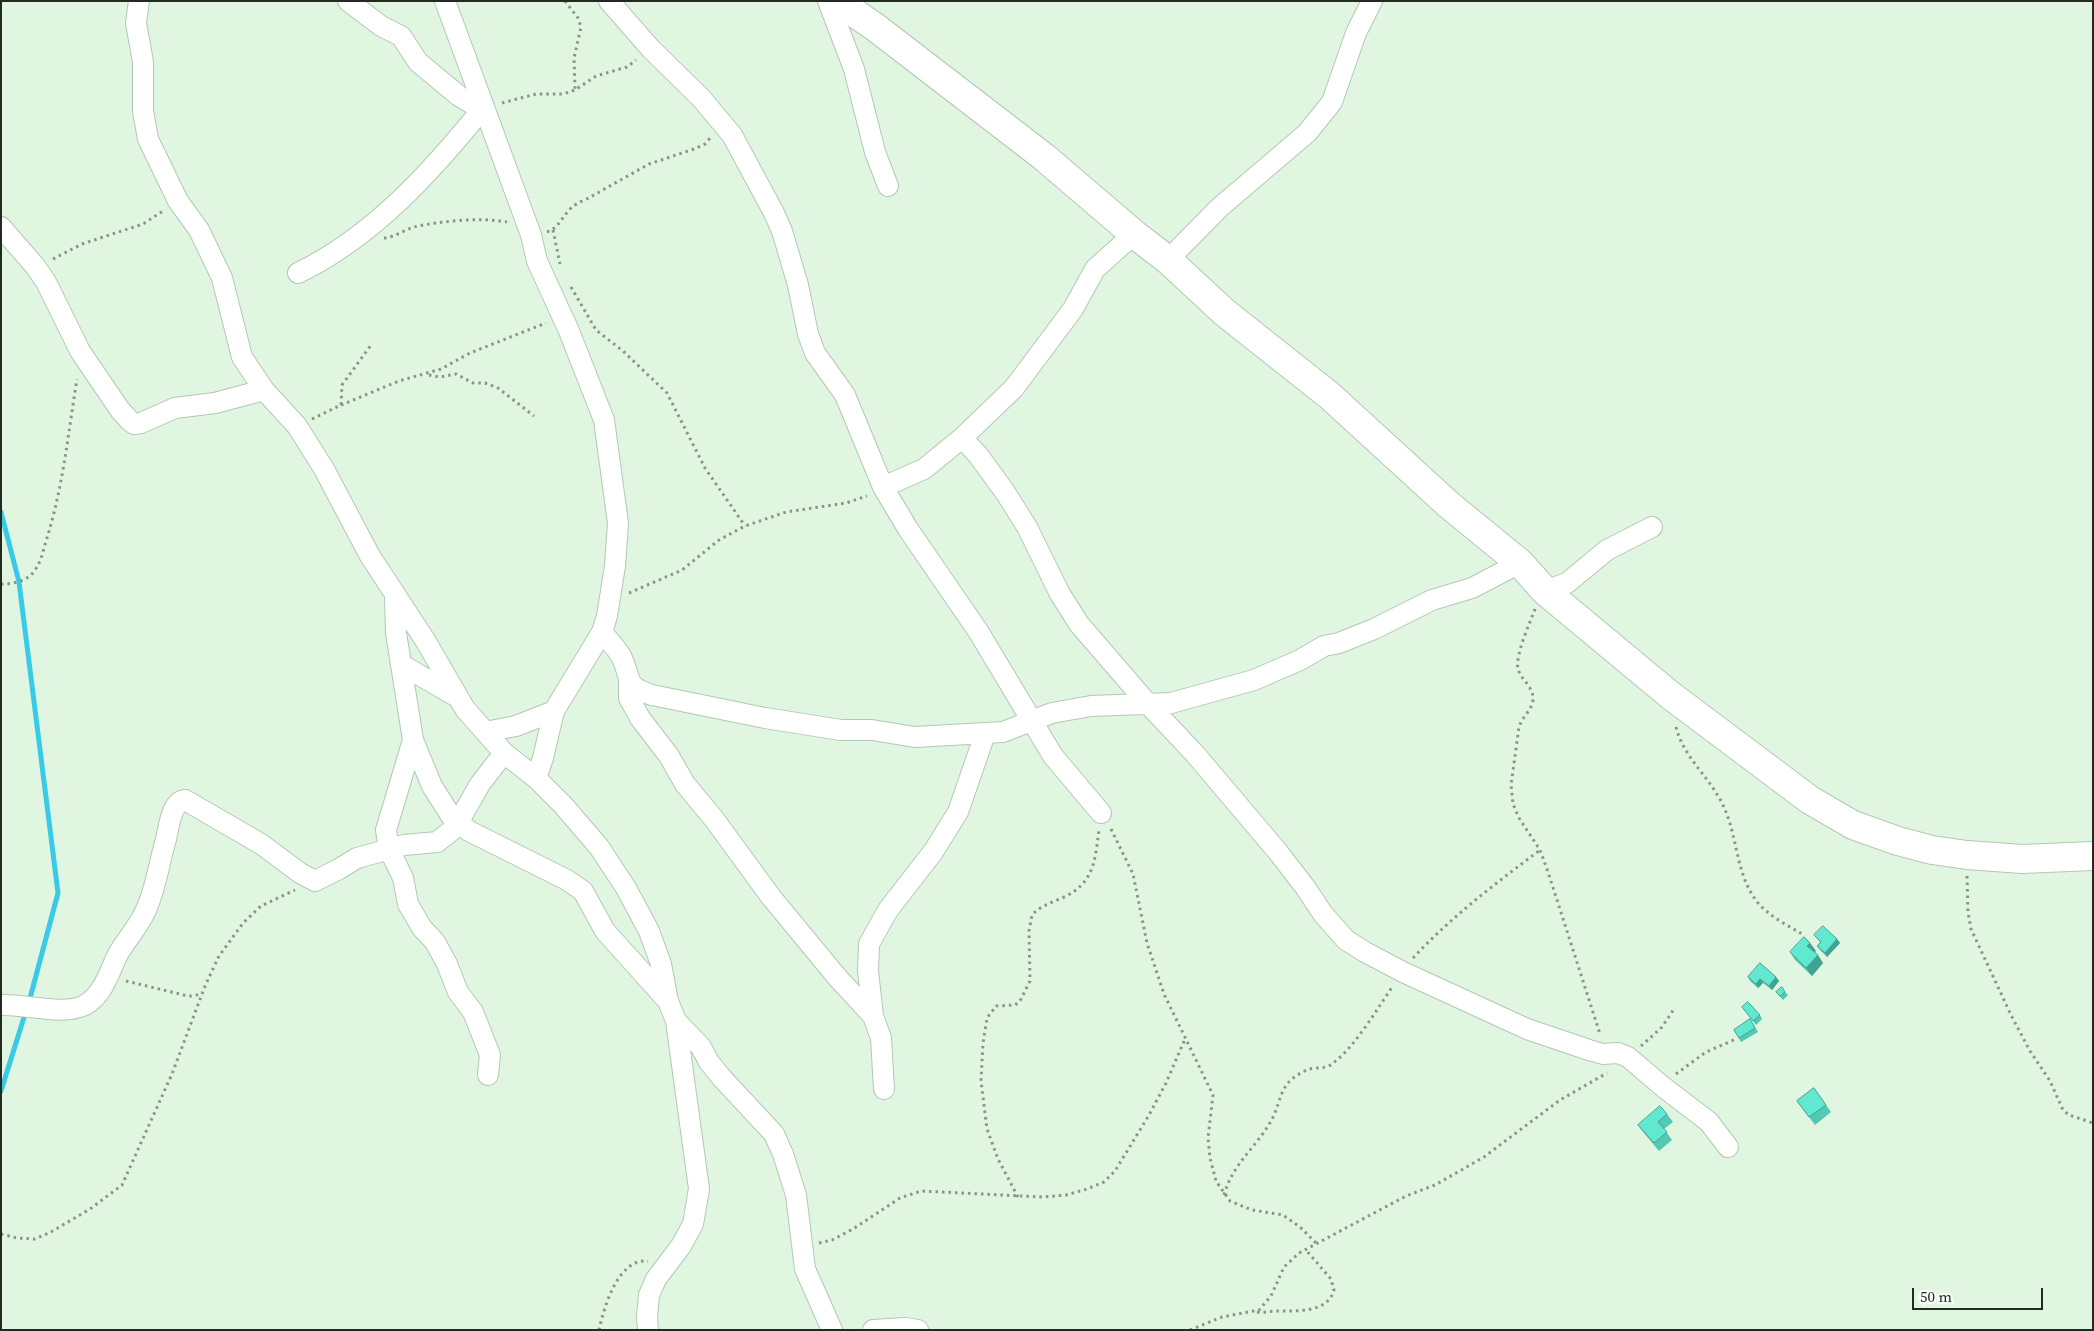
<!DOCTYPE html>
<style>
body{margin:0}
#map{position:relative;width:2094px;height:1331px;overflow:hidden;background:#e1f6e0;font-family:"Source Serif 4",serif}
canvas{display:block}
.frame{position:absolute;inset:0;border:2px solid #212921;pointer-events:none}
.scale{position:absolute;left:1912px;top:1288px;width:131px;height:22px;box-sizing:border-box;border:2px solid #212921;border-top:0;padding-left:6px;font-size:15px;line-height:18px;white-space:nowrap;color:#212921;-webkit-text-stroke:4px #fafef9;paint-order:stroke}
</style>
<div id="map">
<canvas width="2094" height="1331"></canvas>
<div class="frame"></div>
<div class="scale">50 m</div>
</div>
<script>
const c = document.querySelector('canvas').getContext('2d');
c.lineJoin = 'round';
function trace(path, color, width, dash) { c.strokeStyle = color; c.lineWidth = width; c.lineCap = dash ? 'butt' : 'round'; c.setLineDash(dash || []); c.stroke(path); }
function fillPath(path, color) { c.fillStyle = color; c.fill(path, 'evenodd'); }
const stream = new Path2D(`
 M1,512L19,582L58,893L29,1002
 M1,1091L26,1011`);
const path = new Path2D(`
 M565,1L578,18L581,27L574,58L575,89
 M502,103L536,94H563L575,90L596,76L627,67L636,60
 M553,230L560,264
 M547,232C564,226 562,208 585,200L649,164L694,149L705,144L711,137
 M384,238C395,237 404,230 414,227C440,221 481,217 507,222
 M53,259L82,244L143,224L163,211
 M571,287L596,330L623,351L667,393L705,468L745,526
 M429,375L440,377L456,374L473,383H485L498,388L534,416
 M341,405L399,381L441,369L470,353L546,323
 M312,419L341,405L342,385L371,345
 M1,584C14,584 28,581 35,570C41,562 43,551 46,541C63,488 68,434 77,379
 M629,593L682,570L719,540L745,526L786,512L846,503L867,496
 M1535,609C1530,623 1515,655 1518,669C1521,680 1534,687 1533,700C1532,710 1522,717 1519,727L1511,785L1513,804L1519,818L1540,850L1548,872L1600,1034
 M1676,727C1683,755 1704,772 1718,796C1739,829 1733,872 1758,903C1769,916 1787,925 1802,934
 M1111,829L1133,874L1147,943L1164,994L1213,1095L1208,1138L1210,1158L1216,1181L1230,1201L1252,1210L1283,1215L1300,1227L1316,1243
 M1967,876L1968,912L1971,929L2011,1015L2030,1051L2050,1081L2063,1110L2069,1115L2093,1123
 M1413,958C1451,917 1495,884 1540,850
 M126,981L184,995L191,996L202,994
 M1641,1046L1662,1027L1674,1009
 M1676,1074L1706,1052L1736,1039
 M1224,1195C1233,1163 1255,1149 1271,1121C1278,1110 1279,1094 1288,1083C1293,1077 1303,1071 1310,1069C1318,1067 1326,1069 1332,1064C1356,1046 1376,1010 1393,986
 M1018,1197L998,1159L987,1129L981,1081L983,1043L987,1018L996,1006L1015,1005L1020,1001L1030,981L1029,931L1032,915C1040,906 1051,903 1062,898C1094,884 1095,861 1099,830
 M1,1234L17,1238L35,1239L51,1232L90,1209L122,1185L172,1074L205,986L219,956L243,923L261,906L295,890
 M819,1243L832,1240L853,1229L900,1198L921,1191L1042,1197L1066,1195L1087,1189L1104,1182L1115,1171L1149,1115L1166,1083L1185,1039
 M1257,1312C1264,1313 1270,1311 1277,1311C1296,1311 1328,1313 1334,1290L1331,1279L1306,1250
 M599,1330C604,1307 618,1258 648,1261
 M1190,1330L1222,1317L1259,1310L1271,1296L1284,1267L1299,1253L1406,1196L1435,1185L1484,1157L1560,1100L1607,1073`);
const street = new Path2D(`
 M139,1L136,23L143,62V111L148,139L178,201L199,230L222,278L242,357L264,390L297,426L324,469L370,556L425,640L465,709L504,753L536,778L563,805L599,847L626,888L649,931L661,964L668,1001L676,1021L699,1189L693,1224L681,1246L656,1279L649,1295L647,1317L648,1330
 M348,1L381,26L401,36L418,62L459,96L474,105L484,107
 M445,1L531,235L537,261L569,331L604,420L618,523L615,566L607,616L602,632L554,711L543,758L536,778
 M609,1L651,49L701,98L732,135L774,213L782,231L798,285L808,334L815,353L845,395L883,487L908,529L978,631L1053,756L1101,813
 M828,1L854,69L875,152L888,186
 M1,227L35,266L46,282L80,351L120,410L130,421L134,424L141,423L175,408L215,403L264,390
 M1168,260L1219,208L1307,133L1332,102L1356,33L1372,1
 M298,273C373,237 432,171 484,107
 M962,438L978,455L1005,492L1027,527L1060,594L1079,624L1148,704L1195,754L1278,852L1305,887L1323,914L1346,940L1365,952L1403,972L1527,1029L1589,1050L1603,1054L1618,1053L1628,1057L1662,1086L1709,1122L1728,1147
 M883,487L924,469L962,438L1014,388L1073,309L1095,269L1134,234
 M1545,591L1567,583L1607,550L1652,527
 M395,595L396,633L413,740L386,830L389,849L403,878L408,904L422,928L435,942L447,964L458,992L473,1012L490,1055L488,1075
 M602,632C608,640 618,649 622,658C632,680 624,686 652,695L765,718L841,730H872L915,737L1003,732L1052,713L1091,706L1171,703L1254,680L1300,660L1324,646L1339,643L1374,629L1432,600L1472,588L1520,563
 M402,665L454,695
 M629,681V698L640,718L669,756L685,784L714,819L771,897L837,977L873,1016
 M485,732L516,726L554,711
 M413,740L432,786L451,816L469,831L567,880L583,891L605,931L667,1000
 M1,1005C25,1004 64,1016 85,1005C104,994 109,972 118,954C126,940 138,927 145,912C156,889 159,863 166,839C169,827 171,802 185,800L261,844L300,873L315,881L339,869L357,858L404,845L437,842L455,828L480,784L504,753
 M676,1021L701,1047L709,1062L721,1077L774,1134L783,1154L796,1195L805,1269L832,1330
 M884,1089L881,1038L873,1016L868,971L869,944L888,910L933,852L958,812L985,734
 M873,1330L905,1328L918,1330`);
const secondary = new Path2D(`
 M837,1L875,27L1044,157L1134,234L1168,260L1224,312L1330,396L1449,505L1520,563L1545,591L1670,695L1810,800L1853,825L1898,841L1932,850L1967,855L2022,859L2093,856`);
const wall = new Path2D(`
 M1814,935L1837,939L1840,943L1827,957L1820,950L1817,946L1820,942Z
 M1810,943L1816,951L1814,952L1823,963L1812,976L1795,960L1790,952Z
 M1748,977H1776L1779,981L1772,990L1763,983L1758,988L1750,981Z
 M1776,992H1785L1788,995L1783,1000Z
 M1742,1007L1760,1015L1762,1019L1756,1025Z
 M1750,1019L1758,1032L1741,1042L1734,1030Z
 M1814,1088L1831,1112L1815,1125L1797,1101Z
 M1667,1114L1673,1122L1664,1129L1672,1140L1659,1151L1644,1133L1638,1125Z`);
const shadedWall = new Path2D(`
 M1837,939L1840,943L1827,957L1825,953Z
 M1810,943L1816,951L1813,954L1807,946Z
 M1818,955L1823,963L1812,976L1806,968Z
 M1776,977L1779,981L1772,990L1769,986Z
 M1760,979L1763,983L1758,988L1756,984Z`);
const building = new Path2D(`
 M1823,926L1837,939L1825,953L1817,946L1821,942L1814,935Z
 M1804,937L1810,943L1807,946L1818,955L1806,968L1790,952Z
 M1760,963L1776,977L1769,986L1760,979L1756,984L1748,977Z
 M1782,987L1785,992L1780,996L1776,992Z
 M1748,1002L1760,1015L1753,1021L1742,1007Z
 M1750,1019L1755,1028L1739,1038L1734,1030Z
 M1814,1088L1826,1105L1809,1117L1797,1101Z
 M1660,1106L1667,1114L1658,1122L1667,1132L1654,1143L1638,1125Z`);
trace(stream, '#39cae6', 5);
trace(street, '#b3c8b3', 22);
trace(secondary, '#b3c8b3', 30);
trace(path, '#879687', 3, [2.5, 4]);
trace(street, '#fff', 20);
trace(secondary, '#fff', 28);
fillPath(wall, '#53c8b3');
fillPath(shadedWall, '#44a292');
fillPath(building, '#61e8d0');
trace(building, '#44a292', 1);
</script>
